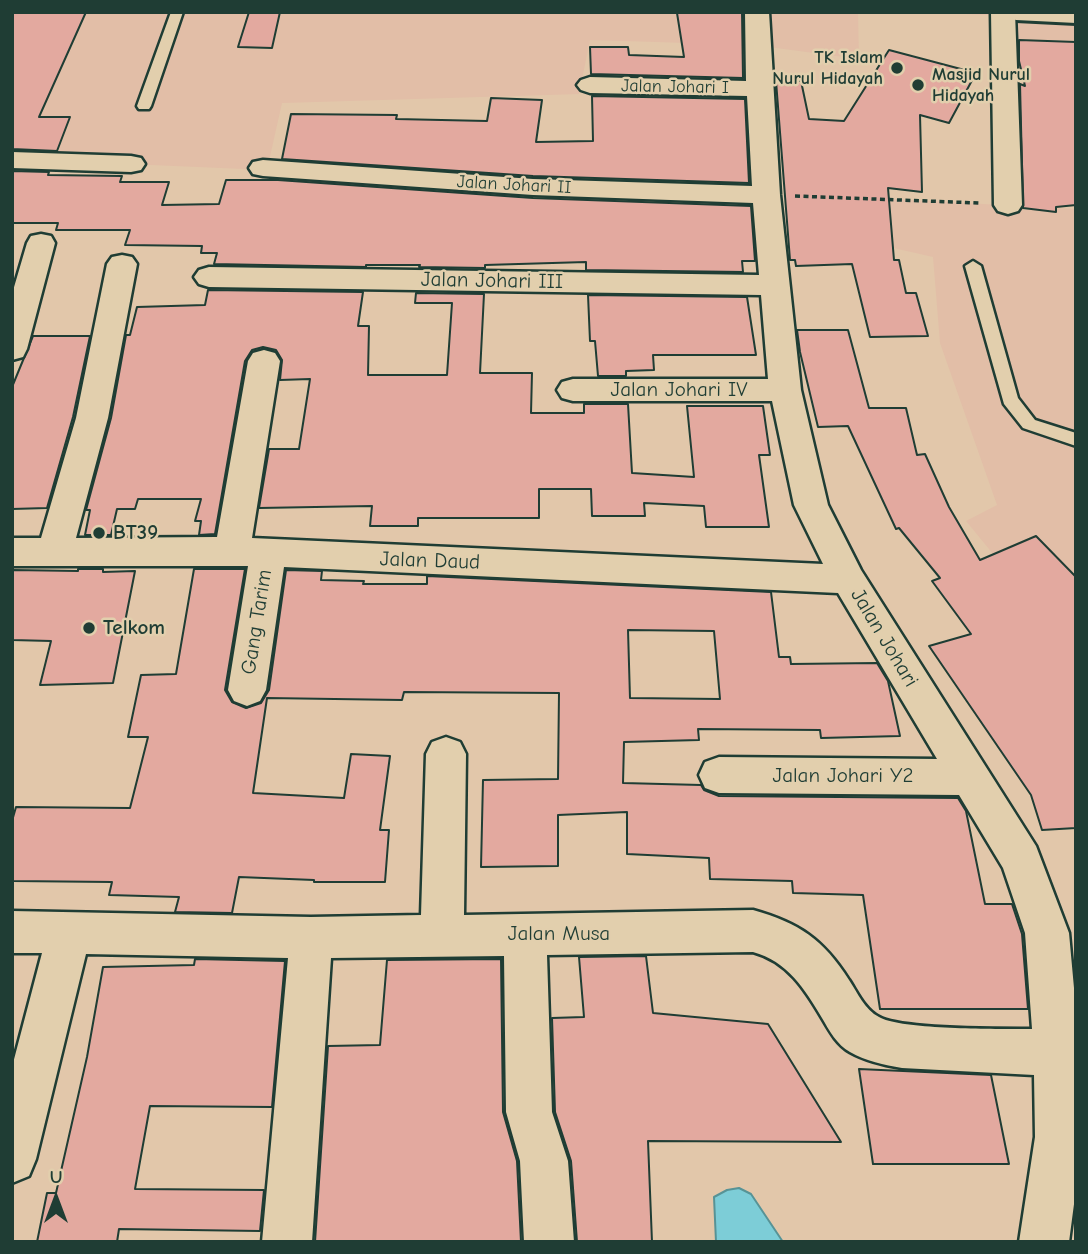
<!DOCTYPE html>
<style>
body{margin:0}
#map{position:relative;width:1088px;height:1254px;overflow:hidden;background:#e2c7aa;font-family:"Comic Neue",sans-serif}
canvas{display:block}
.frame{position:absolute;inset:0;border:14px solid #1f3d34;pointer-events:none}
.north{position:absolute;left:21px;top:1163px;width:70px;height:70px;-webkit-text-stroke:5px #e2cfad;paint-order:stroke;rotate:0deg;font-size:19px;font-weight:700;line-height:28px;text-align:center;color:#1f3d34}
.north::after{content:'';display:block;margin:auto;width:24px;height:32px;background:#1f3d34;clip-path:polygon(50% 0,100% 100%,50% 72%,0 100%)}
</style>
<div id="map">
<canvas width="1088" height="1254"></canvas>
<div class="frame"></div>
<div class="north">U</div>
</div>
<script>
const c = document.querySelector('canvas').getContext('2d');
c.lineJoin = 'round';
function fillPath(path, color) { c.fillStyle = color; c.fill(path, 'evenodd'); }
function trace(path, color, width, dash) { c.strokeStyle = color; c.lineWidth = width; c.lineCap = dash ? 'butt' : 'round'; c.setLineDash(dash || []); c.stroke(path); }
function drawText(font, color, halo, rows, align = 'center') {
  c.font = font + ' "Comic Neue",sans-serif'; c.lineWidth = 5; c.setLineDash([]); c.textBaseline = 'middle'; c.strokeStyle = halo; c.fillStyle = color; for (const [text, x, y, turn = 0] of rows) {
    c.save(); c.translate(x, y); c.rotate((+turn || 0) * Math.PI / 180); c.textAlign = isNaN(turn) ? turn : align; if (halo) c.strokeText(text, 0, 0); c.fillText(text, 0, 0); c.restore();
  }
}
const built = new Path2D(`
 M12,12H858L859,59L754,45L590,40L579,94L282,103L267,170L12,159Z
 M922,12H1076V90L1013,87L1006,16Z
 M890,199L1076,209V655L966,521L997,505L940,343L933,257L889,247Z`);
const water = new Path2D(`
 M739,1188L751,1194L783,1242H716L714,1197L727,1190Z`);
const building = new Path2D(`
 M12,12H86L39,117H70L57,151L12,149Z
 M249,12H280L272,48L238,47Z
 M737,12H742L743,78L591,74L590,47H628L629,55L684,57L677,13Z
 M1019,40L1076,42V205L1056,207V212L1023,208L1020,84L1025,86L1019,61Z
 M889,50L976,73L949,123L920,115L922,192L888,188L894,260H899L906,293H916L928,336L870,337L852,264L796,266L795,260H790L776,81H801L809,119L844,121Z
 M592,96L745,99L749,183L533,176L282,159L291,114L397,115L396,119L487,121L491,98L542,100L536,142L593,141Z
 M12,171L49,172L48,175L122,176L120,182H169L162,205L219,204L226,180H278L533,198L751,206L755,261H742L743,272L586,270V262L485,265V268L419,267L420,265H366V267L214,264L217,253H201L202,246L125,245L130,230H56L58,223H12Z
 M208,290L363,292L358,326H369L368,375H447L452,303H415L416,293L484,294L480,373H532L531,413H584V404H628L632,473L694,477L687,406H763L770,455H759L769,527H706L704,506L644,503L645,516H592L591,489H539V518H418V526H370L372,506L259,508L269,449H299L310,379L280,380L282,360L276,350L263,347L252,350L245,361L215,534L199,535L201,521H195L201,499H138L135,509H117L111,535H85L90,510H86L111,418L126,335H130L137,307L205,305Z
 M588,295L747,297L756,355H653L654,370L626,371V376H598L595,341H590Z
 M797,330H848L869,408H906L917,455L925,454L949,507L980,560L1036,536L1076,577V828L1042,830L1031,795L929,646L971,634L932,581L940,578L899,528L896,529L848,426L818,427L800,352Z
 M33,336H90L73,417L47,508L12,509V387Z
 M78,569H103V572L135,571L113,683L40,685L51,641L12,640V570L78,571Z
 M194,569H245L225,690L232,702L246,708L261,703L269,690L286,570L322,571L321,580L364,581L363,584H427V576L771,592L779,657H790L791,664L877,663L888,681L900,736L821,738L820,730L698,729L699,740L624,742L623,783L701,785L704,790L719,796L958,798L966,811L985,904H1012L1022,934L1028,1009H880L863,895L793,893L792,881L710,879L709,858L627,854V812L558,815V866L481,867L483,780L558,779L559,693L404,692L402,700L267,698L253,793L344,798L351,754L390,756L380,830H389L385,882H314V880L239,877L232,913L175,912L179,897L109,895L112,882L12,881V821L16,807L130,808L148,737H128L141,675L176,674ZM628,630L714,631L720,699L630,698Z
 M646,956L653,1013L768,1024L841,1142L648,1141L652,1242H577L571,1161L555,1112L552,1018L584,1017L579,957Z
 M195,959L285,961L272,1107L150,1106L135,1189L264,1190L260,1231L119,1229L117,1242H37L47,1193H56L87,1057L103,967L194,965Z
 M501,959L503,1112L517,1161L521,1242H315L328,1046L380,1045L387,960Z
 M859,1069L991,1075L1009,1164H873Z`);
const path = new Path2D(`
 M795,196L979,203`);
const lane = new Path2D(`
 M171,12H183L151,106L149,109H139L137,106Z
 M973,261L981,266L1018,398L1035,420L1076,433V446L1023,428L1004,404L965,266Z`);
const street = new Path2D(`
 M745,12H769L780,195L801,390L828,505L861,570L1036,846L1069,933L1076,1010V1189L1069,1242H1019L1035,1137L1034,1075L902,1068C884,1065 866,1061 850,1052C837,1045 829,1030 822,1018C805,989 787,961 753,952L547,955L552,1112L568,1161L574,1242H524L520,1161L506,1112L504,956L331,958L312,1242H262L288,958L86,954L36,1159L29,1176L12,1183V1067L42,953H12V911L311,917L421,915L426,754L432,742L446,737L460,742L466,754L464,915L753,910C799,923 823,939 849,980C857,992 865,1010 879,1017C901,1030 1002,1029 1032,1029L1025,933L1003,868L959,795L719,793L705,788L699,775L705,762L719,757L937,759L838,593L284,567L266,690L260,701L247,706L234,701L228,690L248,566H12V538H41L76,418L107,264L112,257L122,255L132,257L137,264L108,418L76,538L217,537L248,361L253,353L264,350L275,353L280,361L252,538L823,564L794,505L772,401H573L562,398L557,390L562,382L573,379H768L761,295L209,287L199,284L194,277L199,270L209,267L759,275L753,203L533,195L263,176L253,174L249,168L253,162L263,160L533,179L752,186L747,96L590,93L581,90L577,85L581,80L590,77L746,81Z
 M991,12H1015L1022,205L1018,211L1008,214L998,211L994,205Z
 M12,152L131,156L141,158L145,164L141,170L131,172L12,168Z
 M41,234L51,236L55,243L27,349L23,357L12,360V294L27,243L31,236Z`);
const secondary = new Path2D(`
 M1004,12H1076V23L1016,20L1007,17Z`);
const markers = [
 [897,68,7,"#1f3d34"],
 [918,85,7,"#1f3d34"],
 [99,533,7,"#1f3d34"],
 [89,628,7,"#1f3d34"]
];
const farPoinames = [
 ["TK Islam",883,58],
 ["Nurul Hidayah",883,79],
 ["Masjid Nurul",932,75,"left"],
 ["Hidayah",932,96,"left"]
];
const farStreetnames = [
 ["Jalan Johari I",675,87,1],
 ["Jalan Johari II",514,185,3]
];
const streetNames = [
 ["Jalan Johari III",492,281,1],
 ["Jalan Johari IV",679,390],
 ["Jalan Daud",430,561,2],
 ["Gang Tarim",257,622,-81],
 ["Jalan Johari",884,638,59],
 ["Jalan Johari Y2",843,776],
 ["Jalan Musa",559,934]
];
const poiNames = [
 ["BT39",113,533],
 ["Telkom",103,628]
];
fillPath(built, '#e2bea7');
fillPath(water, '#7dcdd7');
trace(water, '#579396', 2);
fillPath(building, '#e3a99f');
trace(building, '#1f3d34', 2);
trace(lane, '#1f3d34', 5);
trace(street, '#1f3d34', 5);
trace(secondary, '#1f3d34', 6);
trace(path, '#1f3d34', 3.5, [5, 3.5]);
fillPath(lane, '#e2cfad');
fillPath(street, '#e2cfad');
fillPath(secondary, '#e2cfad');
for (const [x, y, r, color] of markers) { const dot = new Path2D(); dot.arc(x, y, r, 0, 2 * Math.PI); c.fillStyle = color; c.fill(dot); trace(dot, '#e2cfad', 2.5); }
drawText('bold 18px', '#1f3d34', '#e2cfad', farPoinames, 'right');
drawText('18px', '#1f3d34', '#e2cfad', farStreetnames);
drawText('21px', '#1f3d34', '#e2cfad', streetNames);
drawText('bold 21px', '#1f3d34', '#e2cfad', poiNames, 'left');
</script>
